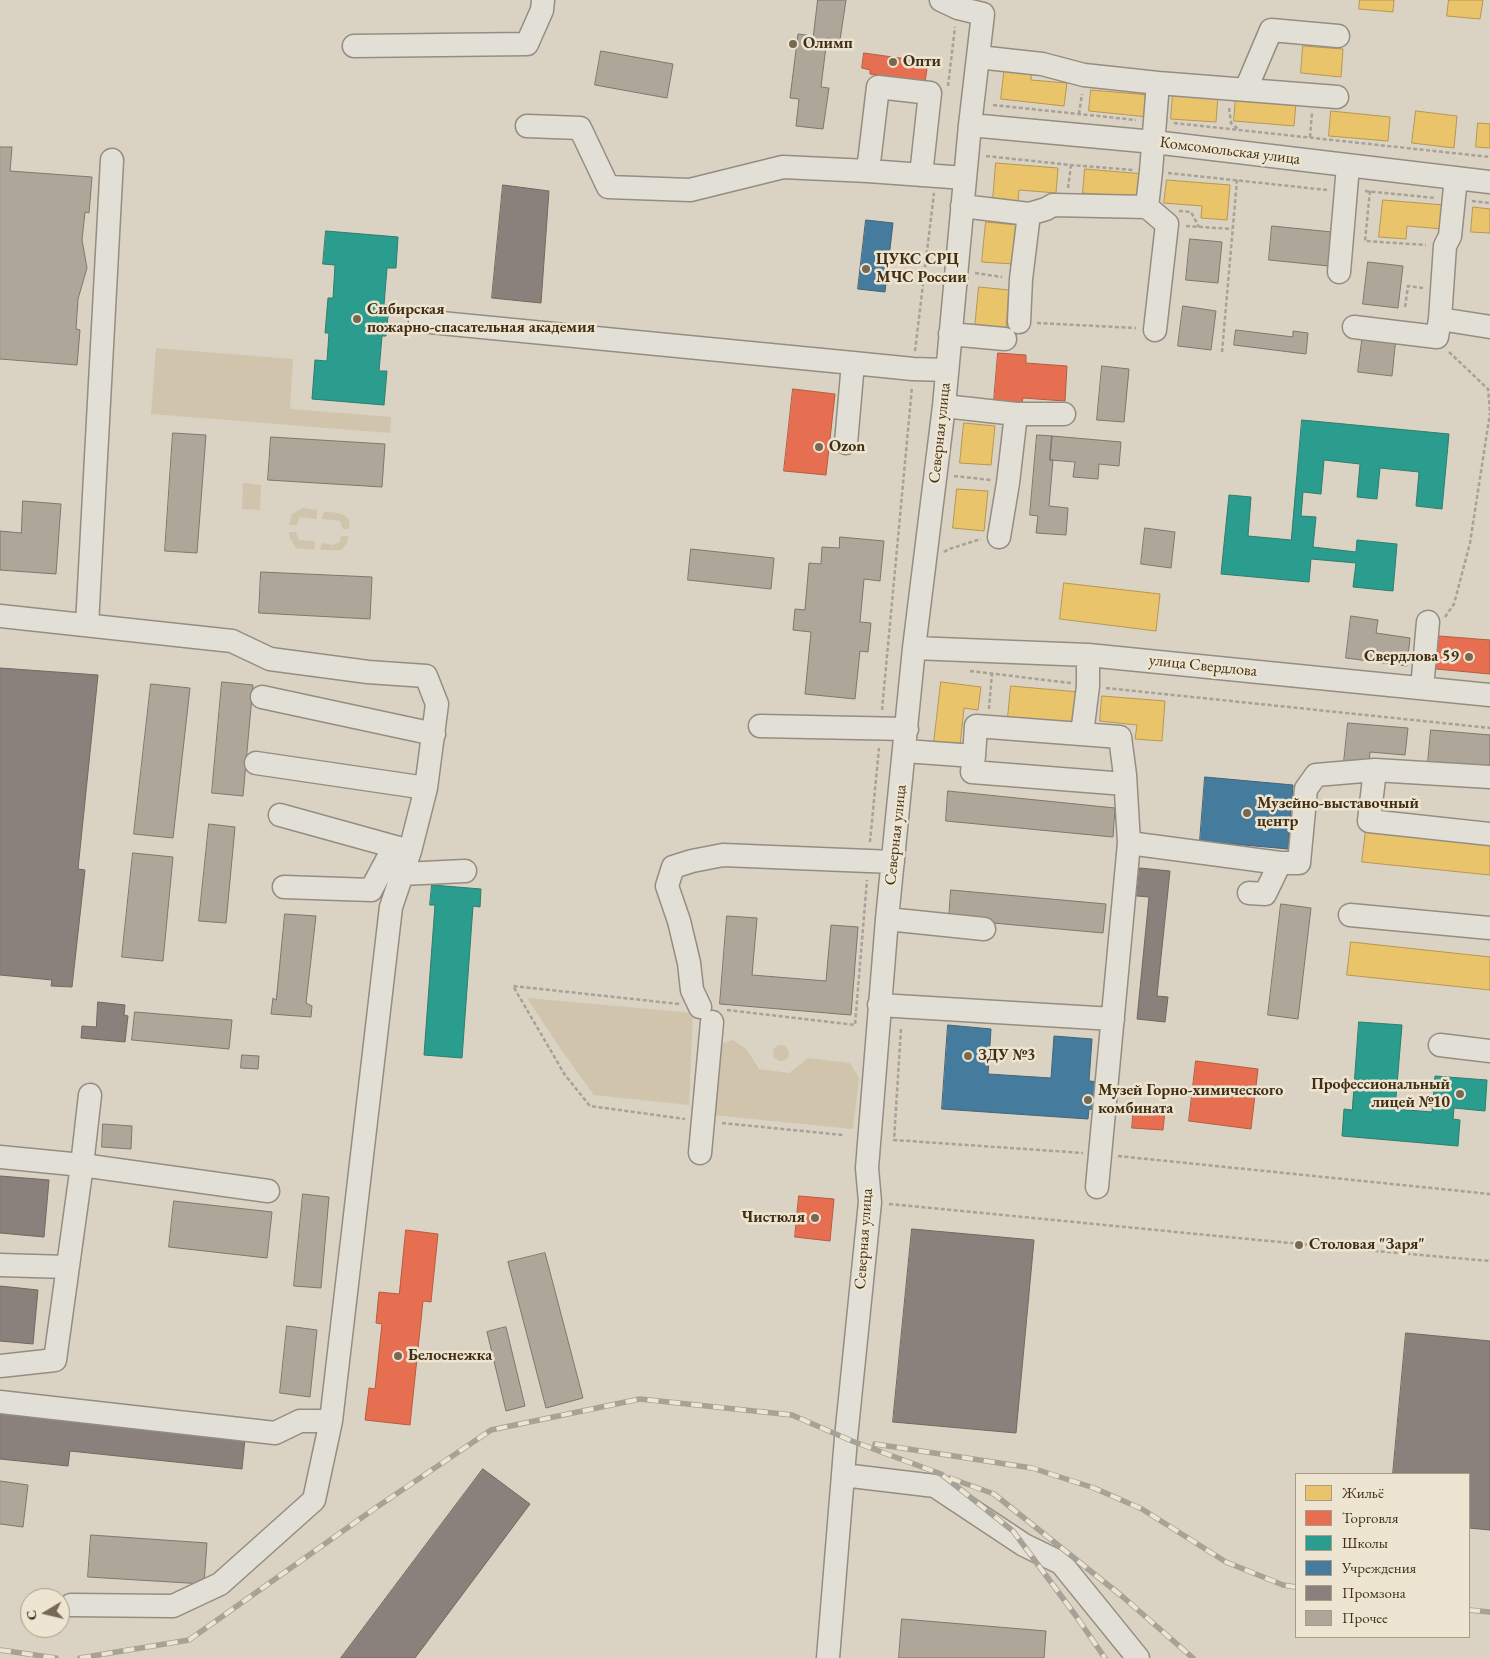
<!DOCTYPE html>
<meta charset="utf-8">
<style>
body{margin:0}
#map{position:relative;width:1490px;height:1658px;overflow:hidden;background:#dad2c2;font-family:"EB Garamond",serif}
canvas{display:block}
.legend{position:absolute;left:1295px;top:1473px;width:175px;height:165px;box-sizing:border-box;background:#ede4d1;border:1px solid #a89c86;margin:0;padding:6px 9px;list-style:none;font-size:15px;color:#412f15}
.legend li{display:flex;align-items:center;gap:10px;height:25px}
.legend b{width:25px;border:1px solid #a89c86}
.north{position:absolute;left:20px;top:1588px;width:50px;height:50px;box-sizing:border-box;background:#ede4d1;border:1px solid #a89c86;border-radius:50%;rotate:261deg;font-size:14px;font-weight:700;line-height:20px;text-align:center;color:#412f15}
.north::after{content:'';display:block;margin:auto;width:18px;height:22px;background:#776852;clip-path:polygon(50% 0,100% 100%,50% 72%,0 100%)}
</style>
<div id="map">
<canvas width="1490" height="1658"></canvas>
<ul class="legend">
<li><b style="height:14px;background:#e9c46a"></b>Жильё</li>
<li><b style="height:14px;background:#e76f51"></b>Торговля</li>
<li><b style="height:14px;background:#2a9d8f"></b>Школы</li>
<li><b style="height:14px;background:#457b9d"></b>Учреждения</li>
<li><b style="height:14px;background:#8a817c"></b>Промзона</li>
<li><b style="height:14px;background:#ada699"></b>Прочее</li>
</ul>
<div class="north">С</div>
</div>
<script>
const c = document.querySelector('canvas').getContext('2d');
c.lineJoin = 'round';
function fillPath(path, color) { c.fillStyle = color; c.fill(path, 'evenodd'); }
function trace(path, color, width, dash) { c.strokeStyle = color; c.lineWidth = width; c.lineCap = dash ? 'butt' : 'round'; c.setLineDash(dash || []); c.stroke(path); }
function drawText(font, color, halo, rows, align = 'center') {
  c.font = font + ' "EB Garamond",serif'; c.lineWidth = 5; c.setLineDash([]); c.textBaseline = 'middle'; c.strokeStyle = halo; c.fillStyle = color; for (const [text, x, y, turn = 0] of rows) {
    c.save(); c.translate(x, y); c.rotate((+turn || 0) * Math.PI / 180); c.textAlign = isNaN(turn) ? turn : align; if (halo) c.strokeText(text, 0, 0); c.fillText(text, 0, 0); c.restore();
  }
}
const green = new Path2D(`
 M156,348L293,359L290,409L391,417L390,433L151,414Z
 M243,483L261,485L260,510L242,509Z
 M303,508L317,510V519L300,517L297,525H289L292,514Z
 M324,512C336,512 353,513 349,529H343L340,521L322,519Z
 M289,532H296L299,540L315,541L314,550L296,548L290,538Z
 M341,536H349L346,545L341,550H320L322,543L333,545L340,542Z
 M527,998L693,1013L689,1105L594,1095L560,1048Z
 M733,1040L747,1050L759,1069L789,1073L808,1058L850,1063L859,1078L853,1129L713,1115L720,1044Z
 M773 1053a8 8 0 1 1 16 0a8 8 0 1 1-16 0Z`);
const homes = new Path2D(`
 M1360,0H1394L1393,12L1359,9Z
 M1449,0H1483L1480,19L1447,16Z
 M1303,46L1343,49L1341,77L1301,73Z
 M1005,65L1032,67L1031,80L1067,83L1064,106L1001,99Z
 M1091,90L1149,95L1148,117L1089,111Z
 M1173,93L1218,96L1216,122L1171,119Z
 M1236,97L1296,102L1294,126L1234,121Z
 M1331,111L1390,117L1388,141L1329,136Z
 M1416,111L1457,116L1454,148L1412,143Z
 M1478,123L1490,124V148L1476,147Z
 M996,163L1058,168L1056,193L1019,190L1018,202L993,200Z
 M1085,169L1144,174L1142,198L1083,193Z
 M1167,180L1230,185L1227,220L1201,218L1202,206L1164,203Z
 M1383,200L1444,205L1442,229L1407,226L1406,239L1379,237Z
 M1473,207L1490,209V233L1471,232Z
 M986,222L1017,225L1013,264L982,262Z
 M979,287L1009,290L1006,329L975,327Z
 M964,423L995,426L991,465L960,463Z
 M957,489L988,491L984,531L953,528Z
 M1064,583L1160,594L1156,631L1060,619Z
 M941,682L981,687L978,710L964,708L960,746L934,743Z
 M1011,686L1079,692L1077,723L1008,717Z
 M1102,696L1165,701L1162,741L1135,739L1137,725L1100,721Z
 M1366,830L1490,843V875L1362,862Z
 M1351,942L1490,957V990L1347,975Z`);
const shops = new Path2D(`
 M864,53L928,62L925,82L870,74V70L862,68Z
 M998,353L1026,355V363L1067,366L1065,401L1023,398L1022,403L994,401Z
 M793,389L835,394L826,475L784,471Z
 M1439,636L1490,640V674L1436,669Z
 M1196,1061L1258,1069L1251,1129L1189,1121Z
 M1134,1107L1165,1110L1163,1130L1132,1128Z
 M799,1196L834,1199L830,1241L795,1237Z
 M406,1230L438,1234L431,1302L423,1301L410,1425L365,1420L369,1388L375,1389L382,1324L376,1323L379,1292L399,1294Z`);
const schools = new Path2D(`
 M326,231L398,237L396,268H387L384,305H389L386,336H382L379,371H387L384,405L312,399L315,360L327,361L329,333H325L328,298H333L335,265L323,264Z
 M1302,420L1449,434L1442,509L1416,506L1419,472L1380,468L1377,499L1357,497L1360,464L1324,460L1321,494L1303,492L1301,516L1316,517L1313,547L1356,552L1357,540L1397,544L1393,591L1353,587L1356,563L1311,559L1309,582L1221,574L1229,495L1251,497L1248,536L1291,540Z
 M432,885L481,889L480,907L473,906L462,1058L424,1055L435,905H430Z
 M1359,1022L1402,1025L1395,1109L1432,1112L1435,1076L1487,1080L1485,1111L1454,1108L1453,1119L1460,1120L1458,1146L1342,1136L1344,1109L1352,1110Z`);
const public = new Path2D(`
 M866,220L893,223L885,292L858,289Z
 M1205,777L1293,785L1288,849L1200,841Z
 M948,1025L991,1029L988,1074L1051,1078L1054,1036L1092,1039L1089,1081L1101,1082L1099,1110L1089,1109L1088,1119L942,1109Z`);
const industry = new Path2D(`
 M503,185L549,191L541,303L492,298Z
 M0,668L98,675L78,869L85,870L72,987L51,986L52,980L0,975Z
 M1140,868L1170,871L1157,996L1168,997L1165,1022L1137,1019L1149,897L1137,896Z
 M98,1002L125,1005L124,1015L128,1016L125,1042L81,1038L82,1026L96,1027Z
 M0,1176L49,1180L44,1237L0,1233Z
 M912,1229L1034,1240L1016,1433L893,1422Z
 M0,1286L38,1290L33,1344L0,1341Z
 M1406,1333L1490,1341V1530L1469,1528V1474H1393Z
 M0,1412L245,1438L242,1469L70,1451L68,1466L0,1459Z
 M483,1469L530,1504L415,1658H341Z`);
const building = new Path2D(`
 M818,0H846L840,40L827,38L821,87L829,88L823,129L796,126L799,99L790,98L798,34L813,36Z
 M601,51L673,64L667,98L595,85Z
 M0,147H12L10,171L92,177L89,213L85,212L82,240L87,268L78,299L76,329L80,330L77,365L0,359Z
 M1272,226L1332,232L1329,266L1269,260Z
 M1190,239L1222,242L1218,283L1186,280Z
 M1368,262L1403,266L1398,308L1363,304Z
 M1183,306L1216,311L1211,350L1178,346Z
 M1236,330L1293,337V331L1308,333L1306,354L1234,345Z
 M1363,333L1396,337L1392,376L1358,372Z
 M1102,366L1129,369L1124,422L1097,420Z
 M173,433L206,435L197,553L165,551Z
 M1037,435L1052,436L1050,460H1053L1049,506L1068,508L1066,535L1036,533L1038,516L1030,515Z
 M1052,436L1121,442L1119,466L1099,464L1098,479L1073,477L1075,462L1050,460Z
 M271,437L385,444L382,487L268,480Z
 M23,501L61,504L56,574L0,570V531L21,533Z
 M1145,528L1175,532L1171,568L1141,564Z
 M840,537L884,541L880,581L864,579L860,622L871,623L868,652L860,651L855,699L805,694L811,632L793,630L795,609L805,610L809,563L821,564L822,547L839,548Z
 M691,549L774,558L771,589L688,580Z
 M261,572L372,577L370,619L259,613Z
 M1351,616L1378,620L1376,633L1410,638L1407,666L1346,658Z
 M222,682L253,685L243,796L212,793Z
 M151,684L190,688L173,838L134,834Z
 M1348,723L1408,728L1405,755L1370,752L1369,765L1344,762Z
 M1431,730L1490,735V768L1428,763Z
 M948,791L1115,808L1113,837L946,821Z
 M209,824L235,827L226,923L199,921Z
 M133,853L173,857L163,961L122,957Z
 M951,890L1106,904L1103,933L949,919Z
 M1281,904L1311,908L1298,1019L1268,1015Z
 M285,914L316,916L306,1003L312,1006L311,1017L271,1014L273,998L276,1000Z
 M727,916L757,918L752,975L826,981L831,925L858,927L851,1015L720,1004Z
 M135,1012L232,1020L229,1049L132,1040Z
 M242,1055L259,1056L258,1069L241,1068Z
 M103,1124L132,1126L131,1149L102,1147Z
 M303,1194L329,1197L321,1288L294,1286Z
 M174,1201L272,1212L267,1258L169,1247Z
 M545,1253L583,1398L546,1408L508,1262Z
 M287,1326L317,1330L310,1397L280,1393Z
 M506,1327L525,1406L506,1411L487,1332Z
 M0,1481L28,1485L23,1527L0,1524Z
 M91,1535L207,1543L204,1584L88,1577Z
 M902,1619L1046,1631L1044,1658H899Z`);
const path = new Path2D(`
 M948,86L955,27
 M993,105L1136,120
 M1229,108L1231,123L1238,129
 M1079,114L1082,94
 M1174,123L1490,157
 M1310,137L1312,113
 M986,156L1071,165L1133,170
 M1168,173L1327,190
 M1068,188L1071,165
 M1365,191L1436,198
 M1370,191L1365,241L1426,245
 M1472,201L1490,203
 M1179,211L1191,212L1199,227
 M1186,226L1232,229
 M975,273L1002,277
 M1405,307L1408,286L1423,288
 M1037,323L1136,328
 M915,351L934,193
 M1222,352L1237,180
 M1449,352L1488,389L1490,411
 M954,476L991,480
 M944,552L949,549L981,539
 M1445,617L1454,604L1470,543L1490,413
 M970,671L1071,683
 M1106,688L1490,728
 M989,709L992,673
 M882,710L912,387
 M870,842L879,748
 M679,1004L513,986L565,1075L590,1106L685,1119
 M727,1010L855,1025L867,880
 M901,1029L894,1140L1083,1153
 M722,1123L843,1135
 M1118,1156L1490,1194
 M889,1204C1089,1223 1289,1244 1490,1261`);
const minor = new Path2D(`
 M354,46L527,44L542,10L543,0
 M978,57L1042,64L1084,75L1158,83L1337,97
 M1246,89L1271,30L1338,36
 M970,125L1154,142L1490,182
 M527,126L580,128L608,187L690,190L783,167L868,171L965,178
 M868,171L878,87L930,93L921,175
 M1456,178L1450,236L1445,246L1440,319L1490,327
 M962,206L1029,214L1021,279L1019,322
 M1147,207L1167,224L1155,330
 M1029,214L1046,209L1053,205L1147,207L1151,171L1158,83
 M1339,272L1348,166
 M420,321L853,363L913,369L947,370
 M1354,327L1437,337L1440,319
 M950,334L1005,339
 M944,406L1016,414H1064
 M846,443L853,363
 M999,537L1008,483L1016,414
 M0,616L232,641L270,659L368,672L426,676L437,704L426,788L410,851L391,907L331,1421L314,1500L220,1584L173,1606L71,1605
 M87,625L112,160
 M914,648L1088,655L1490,695
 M1422,688L1428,622
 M262,697L434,734
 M760,726L907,729
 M1082,734L1088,686V655
 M905,751L974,756L976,726L1120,737L1125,775L1129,843L1097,1187
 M974,756L972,772L1125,784
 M256,763L426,788
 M1490,777L1375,770L1369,821L1490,834
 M280,815L410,851
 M1129,843L1280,863L1265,894L1249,893
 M1280,863H1299L1306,789L1316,775L1375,770
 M284,887L371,890L387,860L402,874L465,871
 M1350,915L1490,928
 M887,919L984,929
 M879,1005L1113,1019
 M700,1007L692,990L689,963L679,921L667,886L673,867L692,861L723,855L893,862
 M1440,1045L1490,1051
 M90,1095L82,1165L268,1191
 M700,1153L712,1022
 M0,1157L82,1165L55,1360L0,1366
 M0,1265L67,1267
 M0,1402L275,1433L300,1421H331
 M843,1475L935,1486L1024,1545L1061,1563L1138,1658
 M828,1658L846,1438L870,1202L867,1168L887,919L914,648L944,406L970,125L983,14L958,8L941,0`);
const rail = new Path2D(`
 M875,1444L1032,1468L1094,1488L1142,1509L1226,1562L1283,1585L1296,1587
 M950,1478L994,1494L1123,1597L1193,1658
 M1469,1610L1490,1612
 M0,1650L56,1658
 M80,1658L189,1640L374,1509L491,1430L640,1399L792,1415L852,1441L941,1474L1013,1531L1076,1616L1105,1658`);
const markers = [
 [793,44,5,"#776852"],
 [893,62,5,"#776852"],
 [866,269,5,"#776852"],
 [357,319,5,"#776852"],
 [819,447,5,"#776852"],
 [1469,657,5,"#776852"],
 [1247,813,5,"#776852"],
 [968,1056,5,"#776852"],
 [1460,1094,5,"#776852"],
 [1088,1100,5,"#776852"],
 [815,1218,5,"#776852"],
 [1299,1245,5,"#776852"],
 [398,1356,5,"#776852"]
];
const poiNames = [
 ["Олимп",803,44],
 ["Опти",903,62],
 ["ЦУКС СРЦ",876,260],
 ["МЧС России",876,278],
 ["Сибирская",367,310],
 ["пожарно-спасательная академия",367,328],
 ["Ozon",829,447],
 ["Свердлова 59",1459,657,"right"],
 ["Музейно-выставочный",1257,804],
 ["центр",1257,822],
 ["ЗДУ №3",978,1056],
 ["Профессиональный",1450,1085,"right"],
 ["лицей №10",1450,1103,"right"],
 ["Музей Горно-химического",1098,1091],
 ["комбината",1098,1109],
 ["Чистюля",805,1218,"right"],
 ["Столовая \"Заря\"",1309,1245],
 ["Белоснежка",408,1356]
];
const streetNames = [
 ["Комсомольская улица",1230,151,7],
 ["Северная улица",940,433,-84],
 ["улица Свердлова",1203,666,6],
 ["Северная улица",896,835,-84],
 ["Северная улица",864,1239,-86]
];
fillPath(green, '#d0c4ad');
fillPath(homes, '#e9c46a');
trace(homes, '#b79750', 1);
fillPath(shops, '#e76f51');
trace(shops, '#b55c3f', 1);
fillPath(schools, '#2a9d8f');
trace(schools, '#317c6a', 1);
fillPath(public, '#457b9d');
trace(public, '#446474', 1);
fillPath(industry, '#8a817c');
trace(industry, '#74685d', 1);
fillPath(building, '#ada699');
trace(building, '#7e776b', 1);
trace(minor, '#958d81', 25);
trace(path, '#a6a298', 2.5, [4, 2.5]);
trace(minor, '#e2dfd6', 22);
trace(rail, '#a6a298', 5.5);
trace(rail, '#ede4d1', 4, [11]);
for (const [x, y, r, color] of markers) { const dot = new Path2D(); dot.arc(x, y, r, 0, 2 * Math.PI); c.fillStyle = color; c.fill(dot); trace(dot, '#ede4d1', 2); }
drawText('bold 16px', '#412f15', '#ede4d1', poiNames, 'left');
drawText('16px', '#412f15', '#ede4d1', streetNames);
</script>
